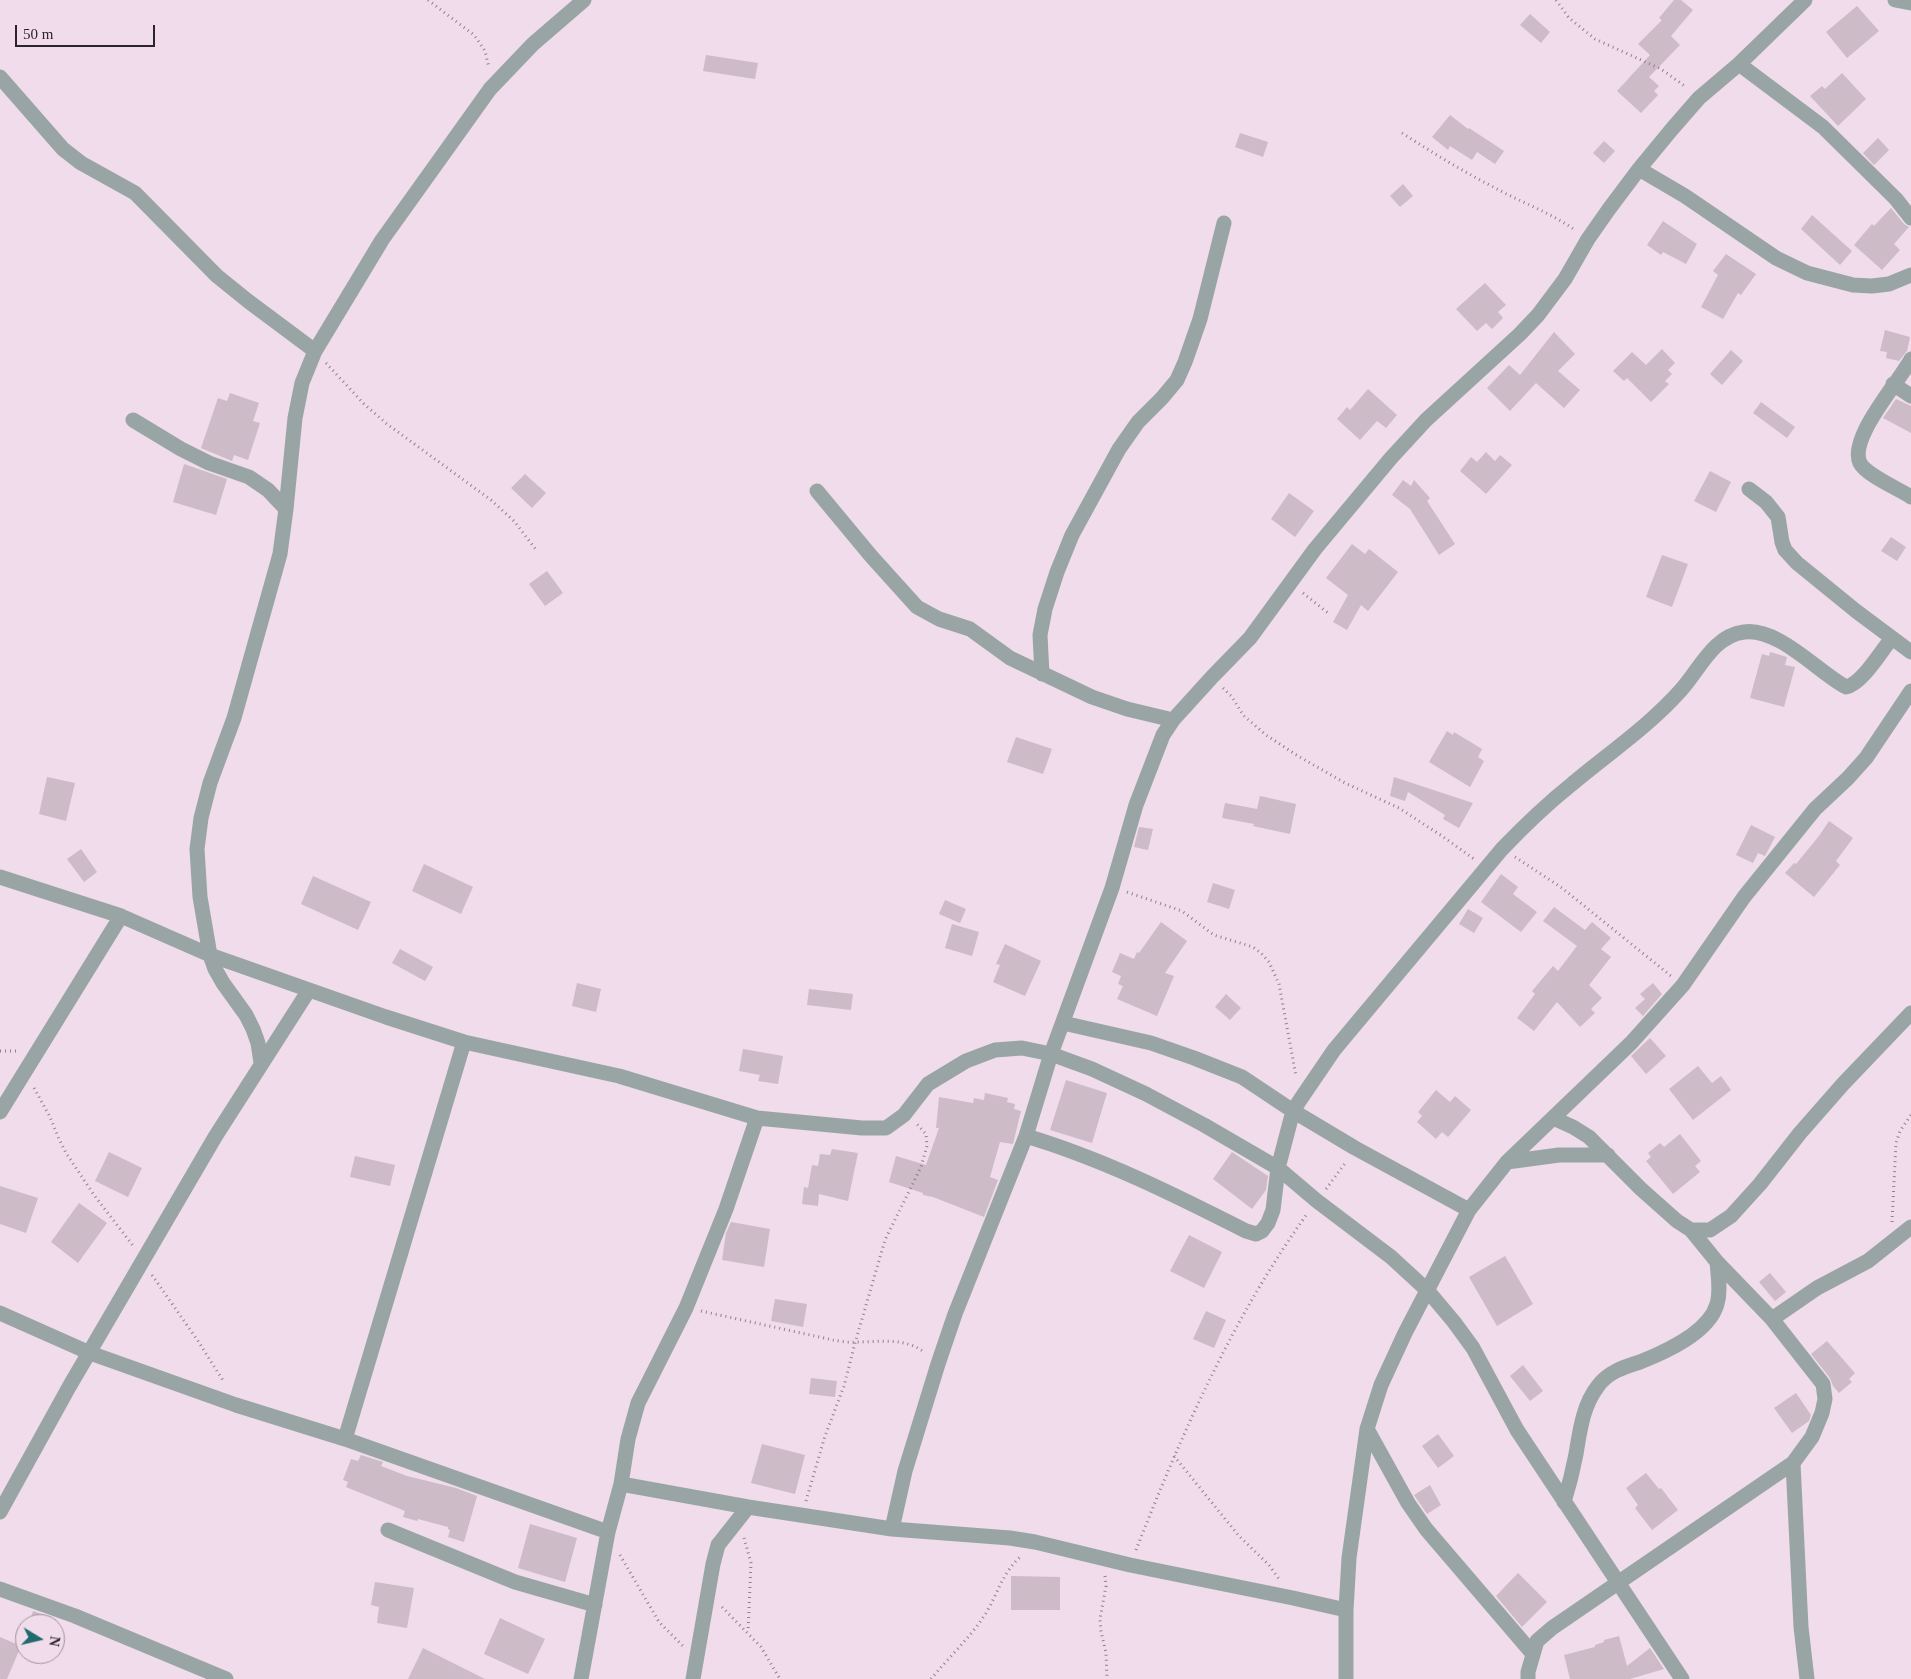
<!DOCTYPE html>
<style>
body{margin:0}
#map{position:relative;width:1911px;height:1679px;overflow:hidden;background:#f0dcea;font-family:"Times New Roman",serif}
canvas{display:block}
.north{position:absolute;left:15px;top:1614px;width:50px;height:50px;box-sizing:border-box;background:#f0dcea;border:1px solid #a1929d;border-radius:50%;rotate:99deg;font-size:14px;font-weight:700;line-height:20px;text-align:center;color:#2b2429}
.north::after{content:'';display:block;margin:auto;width:18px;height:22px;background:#1f6b6d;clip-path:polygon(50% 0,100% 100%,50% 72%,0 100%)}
.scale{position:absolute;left:15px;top:25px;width:140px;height:22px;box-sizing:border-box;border:2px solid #2b2429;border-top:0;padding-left:6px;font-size:15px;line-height:18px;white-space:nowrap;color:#2b2429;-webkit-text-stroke:4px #f0dcea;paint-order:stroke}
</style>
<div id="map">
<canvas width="1911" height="1679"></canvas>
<div class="north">N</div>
<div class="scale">50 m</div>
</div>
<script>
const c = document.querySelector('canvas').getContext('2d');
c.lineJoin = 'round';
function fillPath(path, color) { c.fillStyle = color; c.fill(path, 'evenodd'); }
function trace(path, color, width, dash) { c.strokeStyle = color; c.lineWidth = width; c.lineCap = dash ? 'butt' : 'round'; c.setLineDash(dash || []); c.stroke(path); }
const building = new Path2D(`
 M1674,0H1681L1693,10L1671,36L1680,45L1649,77L1659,86L1654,91L1658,95L1641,113L1617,91L1650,55L1638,44L1662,20L1659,18Z
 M1857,6L1879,31L1847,58L1826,32Z
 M1530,14L1550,32L1541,43L1520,25Z
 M706,55L758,63L755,79L703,71Z
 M1842,73L1866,99L1838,126L1810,96L1822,86L1825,89Z
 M1450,115L1468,129L1469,128L1504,151L1495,164L1477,152L1472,160L1450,146L1448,150L1432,137Z
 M1240,133L1268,142L1263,157L1235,147Z
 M1878,138L1889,150L1874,165L1863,153Z
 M1604,141L1615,151L1604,163L1593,153Z
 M1403,184L1413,196L1400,207L1390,196Z
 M1891,208L1904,224L1909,227L1894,244L1900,250L1882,270L1854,245L1872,224L1874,226Z
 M1812,215L1852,251L1840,265L1801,229Z
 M1663,221L1697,244L1686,264L1663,252L1661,255L1647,245Z
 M1726,254L1756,274L1741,295L1738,293L1723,319L1701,307L1718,275L1713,271Z
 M1485,283L1506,305L1498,312L1503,318L1492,329L1486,323L1477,331L1456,309Z
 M1885,330L1910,337L1907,351L1899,361L1886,358L1887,352L1880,351Z
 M1554,332L1575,354L1558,371L1580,390L1564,408L1536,383L1510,411L1487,388L1509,365L1520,375Z
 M1662,349L1675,363L1668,370L1672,374L1665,381L1669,384L1651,402L1627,378L1624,381L1613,371L1632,352L1646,365Z
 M1731,350L1743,361L1722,385L1710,374Z
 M1368,389L1397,415L1386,428L1377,421L1360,440L1337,419L1347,407L1350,410Z
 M230,393L259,403L253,421L260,423L248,460L234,455L232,461L201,448L218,398L227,401Z
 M1896,399L1911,406V433L1883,418Z
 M1761,402L1795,427L1787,438L1753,413Z
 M1486,452L1495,461L1500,455L1512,465L1486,494L1460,471L1471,457L1477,462Z
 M184,464L227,479L216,515L173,502Z
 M1710,471L1731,482L1716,512L1694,501Z
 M525,474L546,493L532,508L511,488Z
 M1403,480L1411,486L1414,480L1430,498L1427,501L1455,544L1439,555L1410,509L1392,495Z
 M1289,493L1314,511L1295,537L1271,519Z
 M1891,537L1906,547L1897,561L1881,551Z
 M1352,544L1365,554L1369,549L1398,572L1368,611L1361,605L1347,630L1333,622L1348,595L1326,578Z
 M1662,555L1688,564L1672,607L1646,597Z
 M547,571L563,593L545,606L529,584Z
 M1770,652L1787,657L1785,665L1795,667L1784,707L1750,698L1762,654L1769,656Z
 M1447,731L1453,735L1454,732L1482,749L1478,757L1484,761L1470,787L1429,762Z
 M1016,737L1052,749L1043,774L1007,762Z
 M47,777L75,783L66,821L39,814Z
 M1394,777L1403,780L1473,803L1459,828L1443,819L1445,815L1408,792L1405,801L1390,796Z
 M1260,796L1296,804L1290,834L1253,826L1254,824L1222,818L1225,803L1257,809Z
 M1829,821L1853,838L1836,861L1840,865L1814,897L1785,873L1794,863L1796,864L1819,836Z
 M1751,825L1775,837L1765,856L1758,853L1753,863L1736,855Z
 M1139,827L1153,829L1148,850L1134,847Z
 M81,849L97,872L84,882L67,859Z
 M424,864L473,887L461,914L412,891Z
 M1501,874L1518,887L1513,894L1537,912L1521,932L1481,902Z
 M313,876L371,902L358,930L301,904Z
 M1213,883L1235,890L1229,909L1207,902Z
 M945,900L966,909L960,923L939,914Z
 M1554,907L1585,930L1592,922L1611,938L1601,949L1611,957L1589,985L1602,998L1591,1009L1595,1013L1580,1027L1557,1002L1534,1031L1517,1018L1535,994L1532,991L1553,966L1558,971L1577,946L1543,921Z
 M1468,909L1483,918L1474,933L1459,924Z
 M1161,922L1187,941L1165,973L1174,976L1157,1016L1117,999L1123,986L1118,984L1121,976L1112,972L1120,953L1134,959L1137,952L1139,953Z
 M952,924L979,932L972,956L945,948Z
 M1005,944L1041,961L1025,996L993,982L1000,965L996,964Z
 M400,949L433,967L425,981L392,963Z
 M577,983L601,989L596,1012L572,1006Z
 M1653,983L1662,994L1643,1016L1635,1008L1645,999L1640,994Z
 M809,989L853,994L851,1010L807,1005Z
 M1226,994L1241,1008L1230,1020L1215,1007Z
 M1650,1038L1666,1056L1646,1074L1631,1056Z
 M743,1049L783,1056L778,1084L758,1081L760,1075L739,1071Z
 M1698,1066L1712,1083L1721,1076L1731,1090L1693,1120L1669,1089Z
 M1066,1080L1107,1093L1092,1143L1050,1130Z
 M1436,1090L1450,1102L1455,1096L1471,1110L1448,1137L1442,1132L1436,1139L1417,1122L1422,1116L1418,1112Z
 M985,1093L1008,1098L1007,1102L1015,1104L1014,1109L1021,1111L1013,1144L1000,1142L990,1177L998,1180L984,1217L933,1197L923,1195V1193L889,1182L896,1156L926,1165L939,1128H936L939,1097L973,1103L974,1098L984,1100Z
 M1680,1134L1701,1161L1695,1166L1700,1172L1673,1194L1646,1161L1651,1157L1648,1153L1660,1143L1664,1147Z
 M832,1149L858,1153L848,1201L819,1194L818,1206L802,1204L804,1187L808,1188L812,1165L818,1166L820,1154L830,1155Z
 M109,1152L142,1168L128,1197L95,1181Z
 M1232,1152L1268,1176L1266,1190L1252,1209L1213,1179Z
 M355,1156L395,1165L390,1186L350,1177Z
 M0,1186L38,1198L26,1233L0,1224Z
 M79,1203L107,1223L78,1263L51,1242Z
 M731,1222L770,1229L764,1267L722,1260L726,1233Z
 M1189,1235L1222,1252L1204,1288L1170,1271Z
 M1505,1256L1533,1304L1497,1326L1469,1277Z
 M1770,1273L1786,1292L1775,1301L1759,1282Z
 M775,1299L807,1304L803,1327L771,1321Z
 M1206,1311L1226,1320L1214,1348L1193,1339Z
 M1827,1341L1855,1373L1849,1379L1852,1382L1839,1393L1833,1386L1830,1378L1811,1354Z
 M1523,1365L1543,1391L1530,1401L1510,1376Z
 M811,1378L837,1381L835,1397L809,1394Z
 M1796,1393L1811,1415L1809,1421L1792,1433L1774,1408Z
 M1438,1434L1454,1456L1438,1468L1422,1446Z
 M762,1444L805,1455L795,1494L751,1483Z
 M361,1455L383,1462L381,1466L407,1476L456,1488L477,1496L464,1542L448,1537L450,1530L448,1529V1527L418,1519L417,1521L403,1517L405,1511L346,1487L348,1482L343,1480L351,1459L358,1461Z
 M1646,1473L1659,1489L1661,1488L1678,1510L1652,1530L1635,1508L1638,1505L1626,1488Z
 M1430,1485L1441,1505L1427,1514L1414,1495Z
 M530,1524L577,1538L565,1582L518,1568Z
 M1518,1573L1547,1602L1522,1627L1496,1596Z
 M1011,1576L1060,1577V1610H1011Z
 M375,1582L414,1588L407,1628L377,1623L379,1607L371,1605Z
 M33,1611L51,1617L48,1624H29Z
 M500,1618L545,1639L528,1674L484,1654Z
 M1619,1636L1627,1666L1650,1648L1664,1669L1630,1679H1570L1564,1655L1595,1647V1645L1604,1642V1640Z
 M0,1637L21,1646L7,1679H0Z
 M423,1648L485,1679H408Z`);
const path = new Path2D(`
 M428,0L474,35L485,51L489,68
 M1556,0L1569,18L1595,39L1661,69L1686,87
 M1402,133C1433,153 1464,172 1497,189C1523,203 1551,213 1575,230
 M326,363L364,404L387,424L491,500L514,521L537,551
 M1303,593L1328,613
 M1223,688L1232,697L1243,715L1266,735L1298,756L1345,783L1399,808L1442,836L1474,859
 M1515,857L1562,888L1671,976
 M1127,892L1182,911L1214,935L1253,947L1261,953L1269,962L1279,984L1296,1076
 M0,1051H19
 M34,1088L50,1117L59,1139L66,1153L94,1195L134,1247
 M1326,1189L1346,1162
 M1892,1222L1896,1143L1900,1131L1911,1115
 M152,1275L198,1341L224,1382
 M701,1311L833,1340C840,1341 848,1343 856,1342C879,1342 904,1337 924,1352
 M1174,1456L1239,1536L1269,1565L1279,1579
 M806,1501L825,1436L844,1386L855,1343L885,1240L921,1167L927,1146L926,1134L917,1124
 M744,1538L751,1563L748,1632
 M1136,1550C1182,1433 1233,1317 1307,1214
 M620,1555L659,1622L683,1646
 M1105,1576L1106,1586L1100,1619L1101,1631L1106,1653L1107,1679
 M722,1607L761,1647L780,1679
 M931,1679C949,1657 971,1637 986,1613C998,1593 1002,1574 1020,1557`);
const minor = new Path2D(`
 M1895,0L1911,3
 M1739,64L1823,127L1896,199L1911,218
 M0,77L63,149L81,163L135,193L217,276L248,301L315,351
 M1639,169L1685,196L1776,258L1807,273L1853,285L1872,286L1889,284L1911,275
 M1911,359C1900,381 1848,438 1860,463C1866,475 1899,489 1911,497
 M1893,384L1911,396
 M133,420L181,449L209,463L249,477L268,490L286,509
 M1749,489L1766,502L1778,517L1782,542L1785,550L1797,563L1856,611L1911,652
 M817,491L871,556L917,607L939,619L970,629L1010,658L1092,697L1127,709L1173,720
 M1042,674L1040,635L1045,609L1057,572L1072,535L1119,449L1138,422L1162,398L1177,380L1185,362L1200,319L1224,223
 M0,877L121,916L210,955L386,1017L464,1042L619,1076L757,1118L862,1128H886L904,1115L928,1084L966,1061L995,1050L1022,1048L1051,1054L1092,1069L1146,1094L1204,1125L1278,1168L1317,1201L1391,1257L1428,1291L1454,1322L1473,1348L1517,1430L1682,1679
 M1063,1023L1151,1043L1194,1058L1242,1077L1293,1111L1355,1148L1469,1210
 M261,1063L258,1043L253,1029L246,1015L223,983L215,969L210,955L200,897L197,849L201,818L210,783L234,718L280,554L286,509L295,418L302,383L315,351L382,240L490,89L533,44L584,0
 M0,1112L121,916
 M1553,1118L1573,1127L1589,1137L1641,1189L1677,1221L1691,1230H1710L1731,1216L1760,1184L1800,1133L1843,1084L1911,1013
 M1026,1136C1103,1159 1175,1195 1246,1231L1256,1234L1262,1231L1268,1223L1273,1210L1278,1168L1293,1111L1300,1100L1334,1050L1502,849C1524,826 1547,804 1572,784C1609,753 1649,726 1681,690C1700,669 1713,636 1744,632C1778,627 1818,672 1846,687C1862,684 1881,651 1892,638
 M1507,1162L1559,1155H1608
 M0,1313L90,1353L236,1405L345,1439L608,1532
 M1772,1319L1817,1288L1868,1261L1911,1227
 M1367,1429L1408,1503L1426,1529L1533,1654
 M345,1439L464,1042
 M1793,1463L1801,1627L1807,1679
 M621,1484L748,1507L892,1529L1010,1538L1035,1542L1130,1565L1293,1598L1346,1610
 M1564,1502C1569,1486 1573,1470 1576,1454C1580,1430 1583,1405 1598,1386C1608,1372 1624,1367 1640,1362C1665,1352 1709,1333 1717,1304C1721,1291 1718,1276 1717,1262
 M0,1512L69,1387L215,1137L309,990
 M892,1529L905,1471L938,1364L955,1314L1026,1136L1051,1054L1112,888L1136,805L1163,735L1173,720L1212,677L1250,638L1315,549L1391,458L1426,420L1520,334L1538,315L1565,279L1588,239L1609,209L1639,169L1672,129L1699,98L1739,64L1805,0
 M388,1530L515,1582L595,1605
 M0,1589L75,1616L226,1679
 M581,1679L608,1532L621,1484L628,1439L638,1403L686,1308L726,1209L757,1118
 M693,1679L713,1564L718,1545L748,1507
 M1346,1679V1610L1349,1558L1367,1429L1381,1385L1405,1333L1469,1210L1507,1162L1631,1043L1683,985L1744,897L1815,809L1848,778L1866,758L1911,691
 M1528,1679V1672L1537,1641L1552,1628L1793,1463L1812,1437L1822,1413L1825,1399L1823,1384L1772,1319L1717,1262L1691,1230`);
fillPath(building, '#cdbbc8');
trace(path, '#90828c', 3, [1, 4]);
trace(minor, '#99a5a5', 15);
</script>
